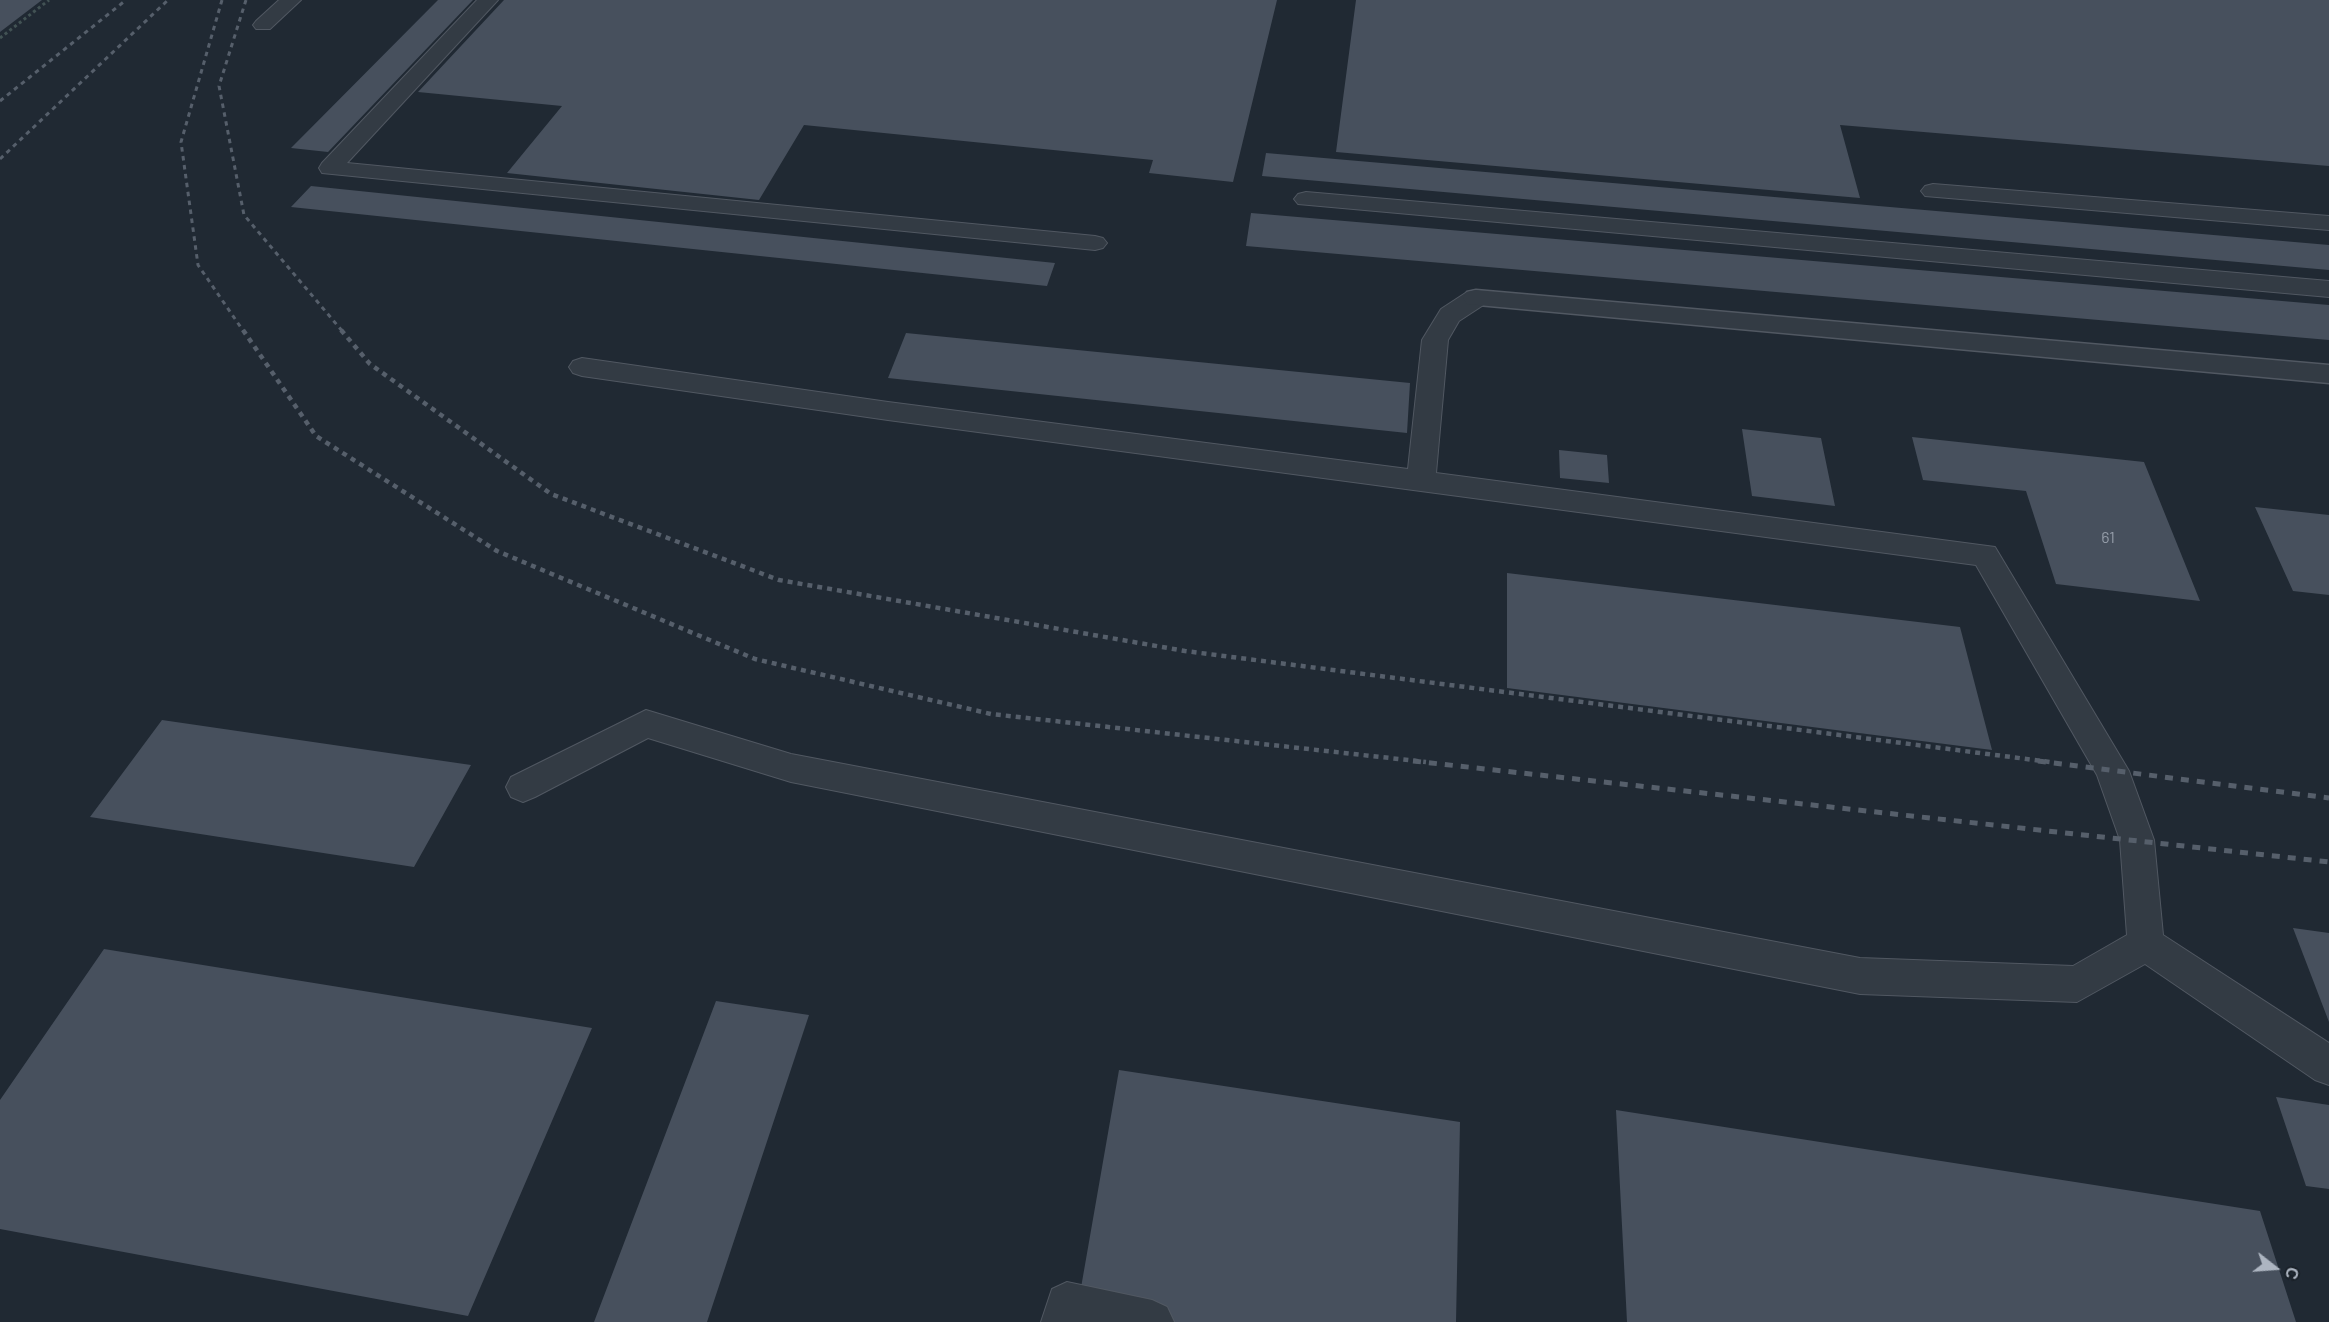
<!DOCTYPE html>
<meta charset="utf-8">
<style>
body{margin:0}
#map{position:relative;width:2329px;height:1322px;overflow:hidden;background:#202933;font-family:Barlow,sans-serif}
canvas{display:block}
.north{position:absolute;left:2245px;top:1238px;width:60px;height:60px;-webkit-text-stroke:4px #192028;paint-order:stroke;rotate:107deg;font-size:16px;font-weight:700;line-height:24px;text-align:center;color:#adb5c1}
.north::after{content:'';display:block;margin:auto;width:21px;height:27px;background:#adb5c1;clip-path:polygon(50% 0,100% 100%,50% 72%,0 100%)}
</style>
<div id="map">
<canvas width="2329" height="1322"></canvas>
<div class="north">С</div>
</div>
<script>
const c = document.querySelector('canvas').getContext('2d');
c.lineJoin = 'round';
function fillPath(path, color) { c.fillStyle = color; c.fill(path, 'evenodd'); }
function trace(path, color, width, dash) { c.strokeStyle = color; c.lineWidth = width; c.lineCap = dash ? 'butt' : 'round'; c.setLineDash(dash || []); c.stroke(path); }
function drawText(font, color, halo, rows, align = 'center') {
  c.font = font + ' Barlow,sans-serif'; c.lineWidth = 4.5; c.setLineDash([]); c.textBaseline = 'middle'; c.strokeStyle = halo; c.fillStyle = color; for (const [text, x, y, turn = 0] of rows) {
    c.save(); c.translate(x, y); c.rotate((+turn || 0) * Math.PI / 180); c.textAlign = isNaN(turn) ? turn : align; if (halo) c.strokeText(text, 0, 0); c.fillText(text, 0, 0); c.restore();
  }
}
const building = new Path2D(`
 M0,0H42L0,32Z
 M438,0H473L328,152L291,148Z
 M504,0H1277L1233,182L1149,173L1153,160L804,125L759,200L507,173L562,106L418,92Z
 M1356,0H2329V166L1840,125L1860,198L1336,152Z
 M1266,153L2329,245V270L1262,176Z
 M311,186L1055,263L1047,286L291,207Z
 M1251,213L2329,305V340L1246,246Z
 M906,333L1410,383L1407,433L888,378Z
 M1742,429L1821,438L1835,506L1752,496Z
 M1912,437L2144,462L2200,601L2056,584L2026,491L1923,480Z
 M1559,450L1607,455L1609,483L1560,478Z
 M2255,507L2329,515V595L2293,591Z
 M1507,573L1960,627L1992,750L1507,688Z
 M162,720L471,765L414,867L90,817Z
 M2293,928L2329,933V1022Z
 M104,949L592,1028L468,1316L0,1229V1100Z
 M716,1001L809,1015L707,1322H594Z
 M1119,1070L1460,1122L1456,1322H1075Z
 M2276,1097L2329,1105V1189L2306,1186Z
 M1616,1110L2260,1211L2296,1322H1627Z`);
const path = new Path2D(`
 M0,38L49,0`);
const lane = new Path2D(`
 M279,0H301L270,29H256L253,25L256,21Z
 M477,0H498L347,163L1095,236L1103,238L1107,243L1103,248L1095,250L322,173L319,168L322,163Z
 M1933,184L2329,216V230L1925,196L1921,191L1925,186Z
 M1306,192L2329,281V297L1298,204L1294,199L1298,194Z
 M1476,290L1485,292L1488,298L1485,304L1459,321L1448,340L1436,473L1995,547L2129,771L2154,840L2163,935L2329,1043V1085L2315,1080L2145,964L2077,1002L1860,994L791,782L648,738L535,797L523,802L511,797L506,787L511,777L646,710L791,754L1860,958L2073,966L2127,935L2120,840L2097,775L1976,565L888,420L582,376L573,373L569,367L573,361L582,358L888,402L1408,469L1422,340L1441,309L1467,292Z
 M1067,1282L1152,1300L1167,1307L1174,1322H1041L1052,1289Z`);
const street = new Path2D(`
 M1476,290L2329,365V383L1467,304L1463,298L1467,292Z`);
const railFar2 = new Path2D(`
 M222,0L181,142L198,265L244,332
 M246,0L219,86L244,215L343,332
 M0,101L126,0
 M0,159L168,0`);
const railFar1 = new Path2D(`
 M243,330L316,436L497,551L755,659L991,714L1426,762
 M341,330L370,364L551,494L779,580L1185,651L2050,762`);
const rail = new Path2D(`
 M1413,761L2329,862
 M2038,761L2329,798`);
const numberNames = [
 ["61",2108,538]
];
fillPath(building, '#47505d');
trace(lane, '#515862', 2);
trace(street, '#515862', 3);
trace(path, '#425254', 3, [3, 3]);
fillPath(lane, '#333b44');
fillPath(street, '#333b44');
trace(railFar2, '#565f6b', 3, [4.5, 4.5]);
trace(railFar1, '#565f6b', 4.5, [5, 5]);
trace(rail, '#565f6b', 5, [8, 8]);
drawText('16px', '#949ca8', null, numberNames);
</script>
